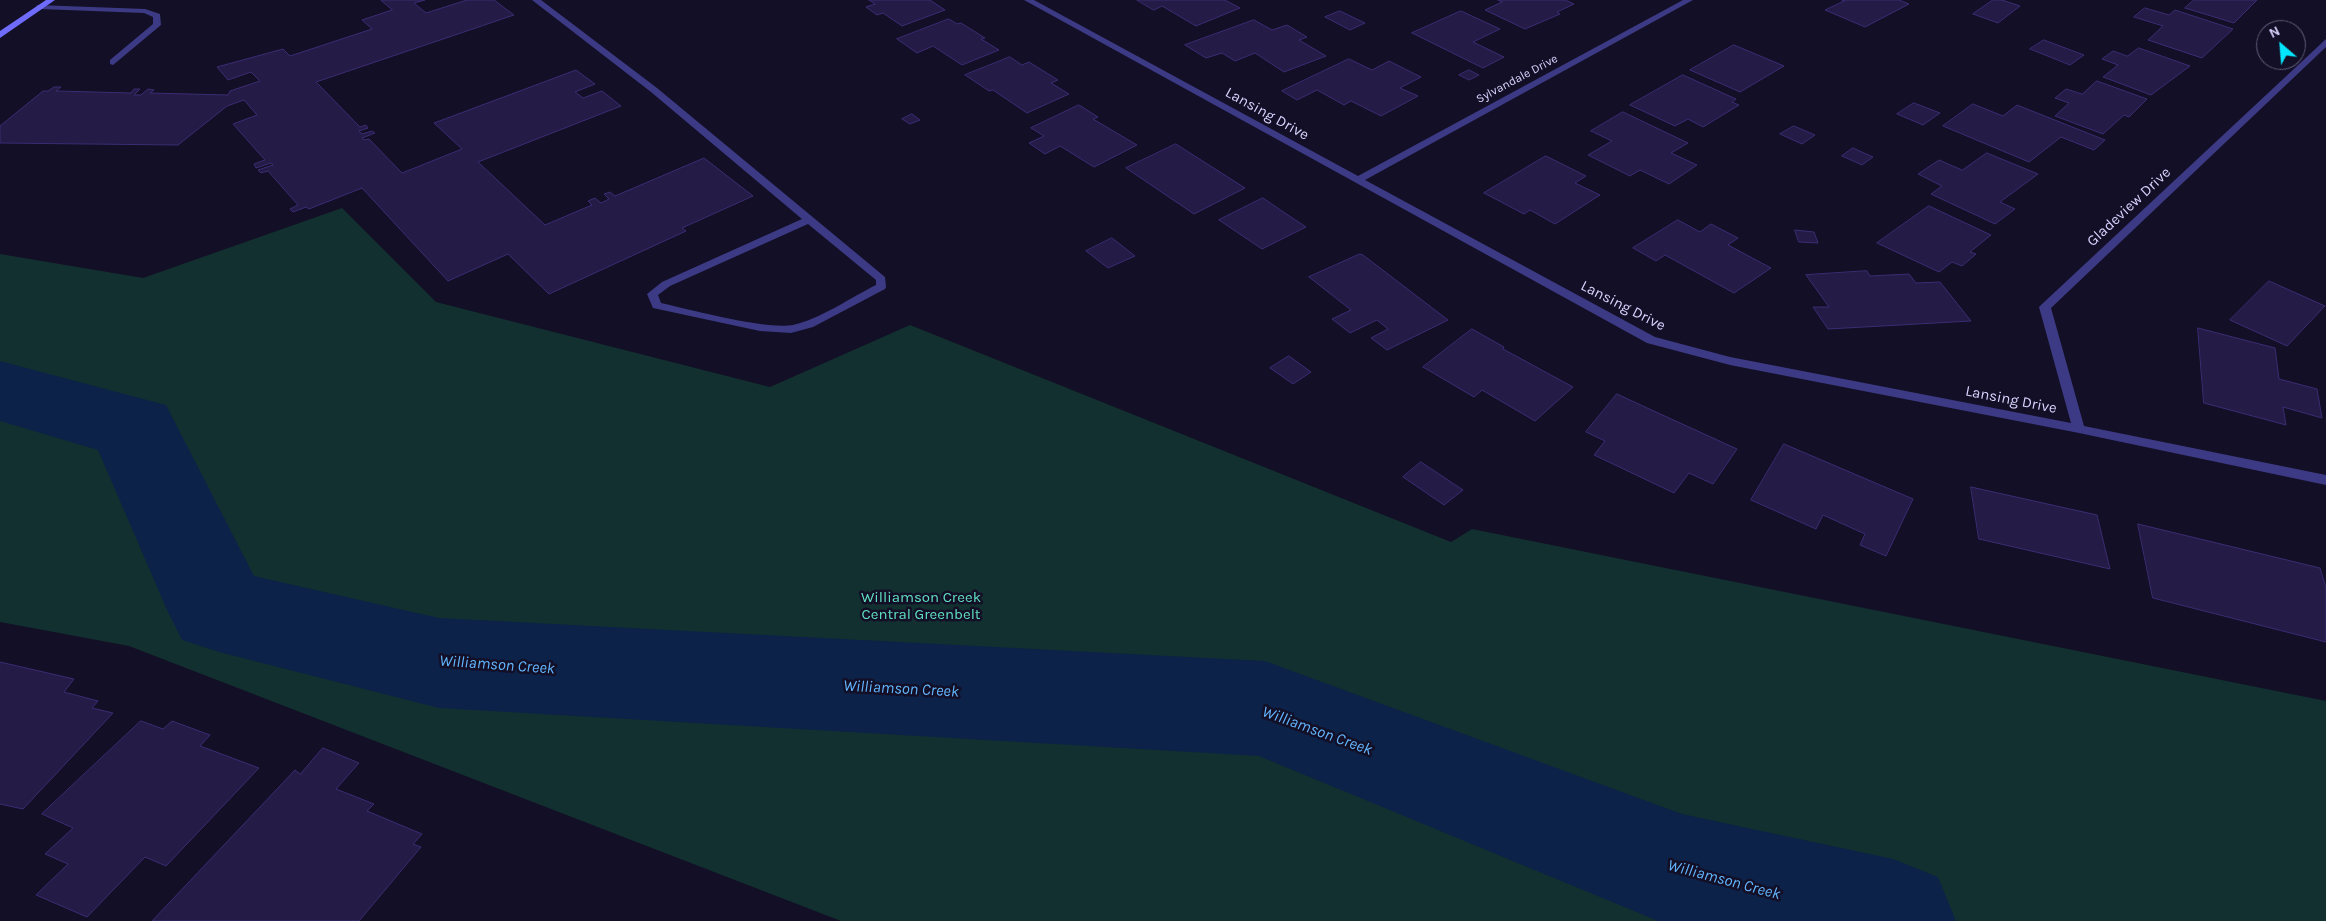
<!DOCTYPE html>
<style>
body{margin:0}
#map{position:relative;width:2326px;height:921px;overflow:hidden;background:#130f26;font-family:Karla,sans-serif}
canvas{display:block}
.north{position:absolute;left:2256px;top:20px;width:50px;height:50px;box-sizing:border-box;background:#130f26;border:1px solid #625e7d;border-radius:50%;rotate:333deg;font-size:14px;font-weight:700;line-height:20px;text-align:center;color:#d9d4ff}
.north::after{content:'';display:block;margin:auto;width:18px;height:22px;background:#00e5ff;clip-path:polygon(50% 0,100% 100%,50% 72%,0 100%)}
</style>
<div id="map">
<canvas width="2326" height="921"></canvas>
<div class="north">N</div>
</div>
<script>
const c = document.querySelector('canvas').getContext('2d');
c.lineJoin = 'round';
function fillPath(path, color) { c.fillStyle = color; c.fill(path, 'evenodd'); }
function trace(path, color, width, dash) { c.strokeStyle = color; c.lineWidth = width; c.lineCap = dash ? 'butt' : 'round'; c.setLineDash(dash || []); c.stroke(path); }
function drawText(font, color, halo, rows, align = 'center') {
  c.font = font + ' Karla,sans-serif'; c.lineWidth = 5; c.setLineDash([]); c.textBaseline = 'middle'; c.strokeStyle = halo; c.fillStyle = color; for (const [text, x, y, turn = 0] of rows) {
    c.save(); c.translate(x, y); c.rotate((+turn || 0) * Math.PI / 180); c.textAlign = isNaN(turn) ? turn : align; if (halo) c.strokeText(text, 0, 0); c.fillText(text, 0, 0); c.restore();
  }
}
const green = new Path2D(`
 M342,208L436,302L770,387L910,325L1451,542L1472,529L2326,701V921H841L129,646L0,622V254L143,278Z`);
const river = new Path2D(`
 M0,361L166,405L254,576L439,618L1265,661L1682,814L1893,859L1938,877L1956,921H1658L1259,756L439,708L219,652L182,640L167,610L98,450L0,421Z`);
const building = new Path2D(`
 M381,0H425L414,3L426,13L467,0H494L514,15L316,82L360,127L366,125L368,128L359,131L362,134L372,131L375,133L362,138L364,140L369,139L402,173L462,149L434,123L576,70L595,84L575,92L583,98L602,91L621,106L478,162L545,225L592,205L588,201L595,198L601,203L609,199L604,194L610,192L615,196L704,158L753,196L682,228L686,231L549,294L508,254L448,281L362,188L309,209L306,207L293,212L290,209L298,205L268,171L261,173L258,170L273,165L271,163L256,168L254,164L265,160L233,124L257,115L244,100L227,106L178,145L0,143V126L43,91H48L54,87H61L56,91L131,93L134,89H140L134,95H141L148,89L154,90L150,93L228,95L230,91L260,81L251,72L228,80L217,67L283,49L290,56L372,29L362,20L392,10Z
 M869,0H930L945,10L902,26L883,13L877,15L866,7L875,4Z
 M1137,0H1225L1240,8L1196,26L1162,6L1154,10Z
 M1498,0H1565L1574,4L1557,12L1560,14L1525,29L1485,10L1502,2Z
 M1842,0H1899L1909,4L1865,27L1825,10L1844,1Z
 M1993,0H2002L2020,6L1998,23L1973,14Z
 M2194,0H2257L2234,23L2185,8Z
 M2145,8L2169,15L2175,10L2233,29L2202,58L2148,40L2163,26L2134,17Z
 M1340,11L1365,23L1350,30L1325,17Z
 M1461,11L1500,29L1473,42L1504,57L1483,68L1412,33Z
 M949,19L957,24L961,23L985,38L981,39L999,50L962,65L933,46L917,53L897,39Z
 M1254,20L1272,30L1287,25L1307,37L1299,40L1326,56L1284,72L1255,53L1235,61L1222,53L1206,58L1185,45Z
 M2044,40L2084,55L2070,65L2030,49Z
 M1734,45L1784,66L1740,92L1690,70Z
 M2139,48L2190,66L2151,95L2103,77L2118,65L2102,59L2113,51L2127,56Z
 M1010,57L1022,65L1029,62L1058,80L1051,83L1069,94L1027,113L993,90L989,91L965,75Z
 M1349,59L1372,70L1389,61L1421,77L1400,88L1418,96L1381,116L1351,101L1344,105L1317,90L1297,100L1282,91Z
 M1469,70L1479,75L1469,80L1459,75Z
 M1683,75L1736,99L1732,102L1739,105L1703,127L1688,119L1675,126L1630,105Z
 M2097,81L2147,99L2129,117L2124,115L2103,134L2055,116L2069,103L2055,98L2066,89L2082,94Z
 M1914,103L1940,113L1923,125L1897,114Z
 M1973,104L2003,116L2017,105L2105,140L2094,150L2061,137L2029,162L1943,126Z
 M1079,105L1098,117L1093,119L1137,145L1094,167L1060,146L1045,154L1029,143L1044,136L1031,128Z
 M1623,112L1688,143L1671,153L1697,165L1669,184L1640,170L1630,176L1588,155L1612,141L1591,131Z
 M912,114L920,120L910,124L902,119Z
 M1794,126L1815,135L1802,144L1780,134Z
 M1176,144L1190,153L1245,188L1194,214L1126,168Z
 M1853,148L1873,157L1862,165L1842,156Z
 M1987,153L2038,174L2000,202L2015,209L1995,224L1931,194L1942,186L1918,174L1939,160L1962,170Z
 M1546,156L1586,176L1575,183L1600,195L1555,224L1530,210L1524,214L1484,193Z
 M1263,198L1279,209L1306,227L1262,249L1219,220Z
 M1929,206L1991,235L1970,252L1976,254L1962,266L1952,262L1939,272L1877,243Z
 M1678,220L1700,232L1711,224L1738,238L1728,245L1771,268L1734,293L1665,255L1656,261L1633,248Z
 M1795,230L1814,232L1818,243L1799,242Z
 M1112,238L1135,256L1108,268L1086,251Z
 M1360,254L1363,255L1448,320L1387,350L1371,338L1388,329L1377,320L1350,333L1332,319L1351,310L1309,277Z
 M1867,271L1870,276L1909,274L1916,283L1940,282L1971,321L1828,329L1813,307H1829L1806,275Z
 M2269,281L2325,306L2287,346L2230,320Z
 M2198,328L2275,348L2279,379L2317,389L2322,418L2283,407L2286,425L2204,403Z
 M1472,329L1504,347L1503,349L1573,387L1535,421L1482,390L1474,397L1423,367Z
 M1289,356L1311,372L1293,384L1270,368Z
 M1617,394L1645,407L1737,449L1713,484L1689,473L1674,493L1594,455L1605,441L1586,432Z
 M1784,444L1913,499L1886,556L1860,545L1865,534L1823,515L1816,529L1751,500Z
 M1421,462L1463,490L1444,505L1403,477Z
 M1971,487L2097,515L2110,569L1979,539Z
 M2138,524L2320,568L2326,588V642L2153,598Z
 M0,662L74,679L64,692L98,701L92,708L113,713L23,809L0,804Z
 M141,721L163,729L172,721L210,735L200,746L259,768L166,866L145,857L87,917L36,895L68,864L45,854L73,828L42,814Z
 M323,748L359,763L336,789L374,804L367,811L422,834L413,844L421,847L359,921H152L295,770L300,774Z`);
const lane = new Path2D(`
 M532,0H541L657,88L885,277L886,287L885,289L813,327L791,333L760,331L653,308L647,294L662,282L802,219L651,92ZM808,224L876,280V285C852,297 818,320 793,325C766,330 692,310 661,303L658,295L670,286Z
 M37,5L145,9L160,14L161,25L113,65L110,64V60L153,24V17L144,13L40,9L36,7Z`);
const street = new Path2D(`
 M1024,0H1034L1358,176L1683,0H1693L1365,180L1655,337L1730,357L2071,423L2039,307L2041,305L2326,39V47L2051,308L2084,426L2326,475V485L2079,433L1730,365L1647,343Z`);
const secondary = new Path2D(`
 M46,0H55L0,38V31Z`);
const farStreetnames = [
 ["Sylvandale Drive",1517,79,-28]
];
const streetNames = [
 ["Lansing Drive",1267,114,29],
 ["Gladeview Drive",2129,207,-43],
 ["Lansing Drive",1623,306,27],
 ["Lansing Drive",2011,400,11]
];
const parkNames = [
 ["Williamson Creek",921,598],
 ["Central Greenbelt",921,615]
];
const waterNames = [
 ["Williamson Creek",497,665,4],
 ["Williamson Creek",901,689,3],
 ["Williamson Creek",1317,731,20],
 ["Williamson Creek",1724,880,15]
];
fillPath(green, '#12302f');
fillPath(river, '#0c2248');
fillPath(building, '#241b47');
trace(building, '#3b2d73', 1);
fillPath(lane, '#3d3a85');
fillPath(street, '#3d3a85');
fillPath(secondary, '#6f6bff');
drawText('12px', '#d9d4ff', '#130f26', farStreetnames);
drawText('15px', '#d9d4ff', '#130f26', streetNames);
drawText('15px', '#5fe0c0', '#130f26', parkNames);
drawText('italic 16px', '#62b6ff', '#130f26', waterNames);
</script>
